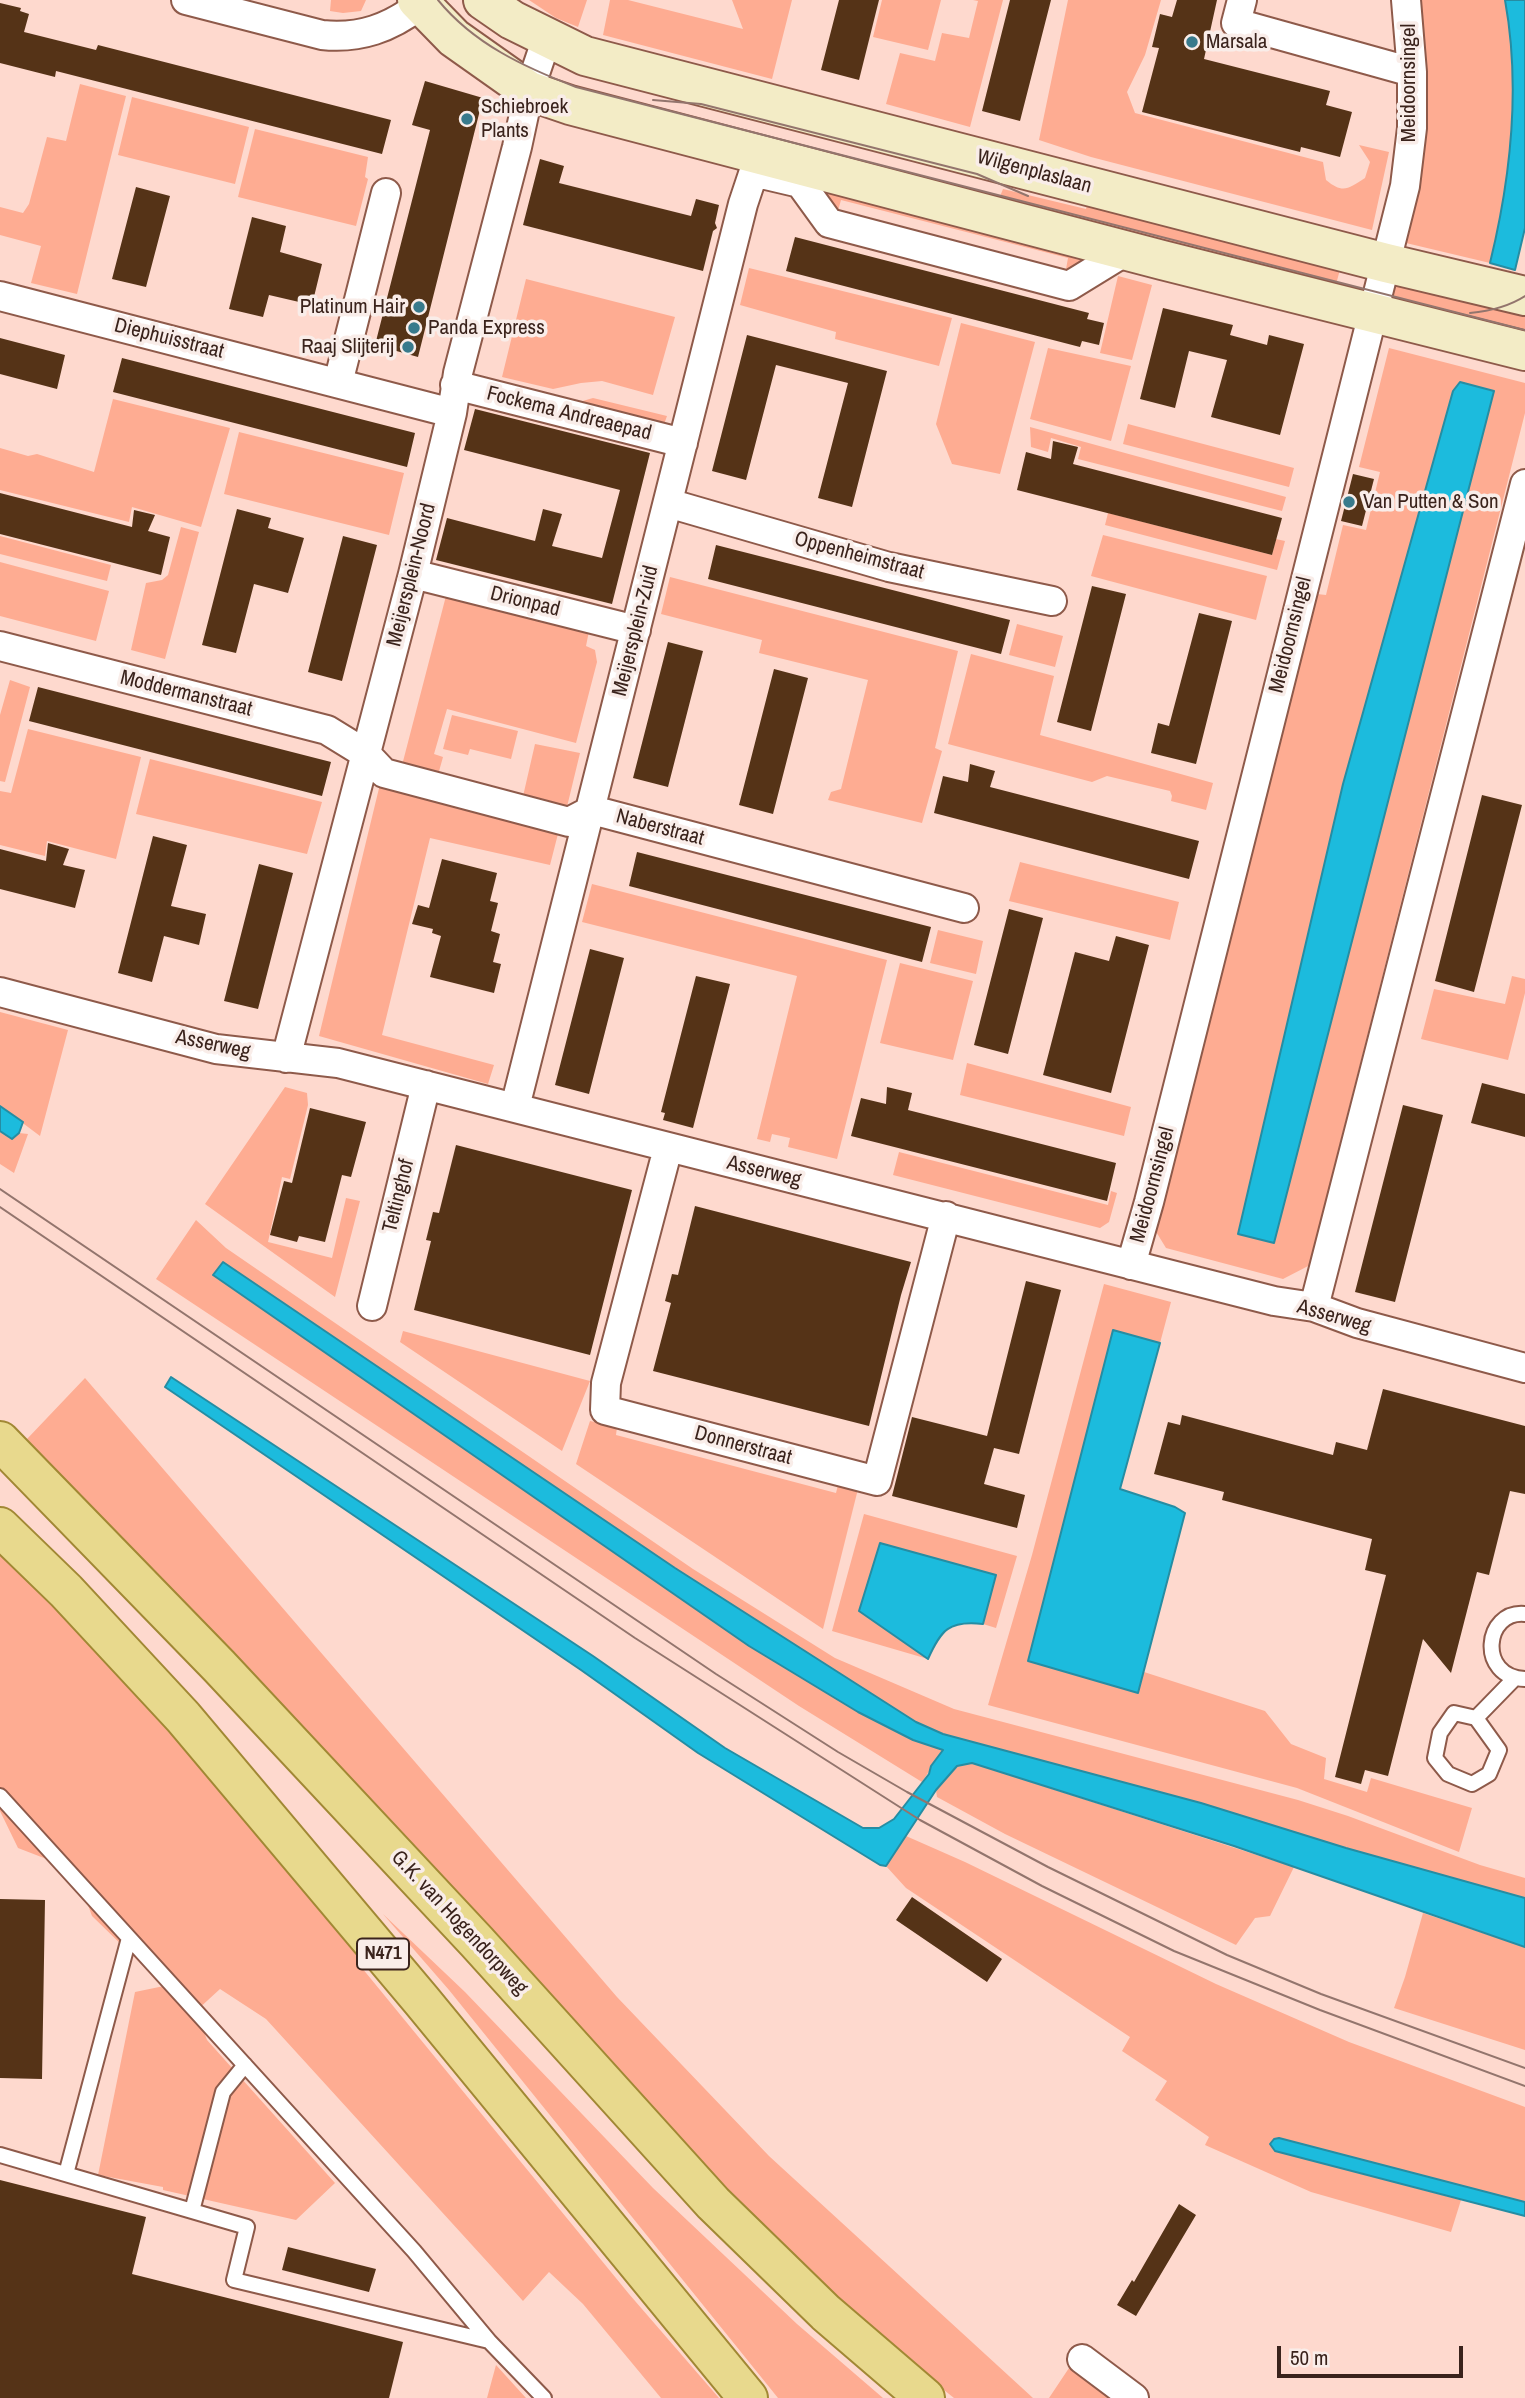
<!DOCTYPE html>
<style>
body{margin:0}
#map{position:relative;width:1525px;height:2398px;overflow:hidden;background:#fed9ce;font-family:"Archivo Narrow",sans-serif}
canvas{display:block}
.scale{position:absolute;left:1277px;top:2346px;width:186px;height:32px;box-sizing:border-box;border:4px solid #3a231c;border-top:0;padding-left:9px;font-size:21px;line-height:24px;white-space:nowrap;color:#3a231c;-webkit-text-stroke:5px #f9ede9;paint-order:stroke}
</style>
<div id="map">
<canvas width="1525" height="2398"></canvas>
<div class="scale">50 m</div>
</div>
<script>
const c = document.querySelector('canvas').getContext('2d');
c.lineJoin = 'round';
function fillPath(path, color) { c.fillStyle = color; c.fill(path, 'evenodd'); }
function trace(path, color, width, dash) { c.strokeStyle = color; c.lineWidth = width; c.lineCap = dash ? 'butt' : 'round'; c.setLineDash(dash || []); c.stroke(path); }
function drawText(font, color, halo, rows, align = 'center') {
  c.font = font + ' "Archivo Narrow",sans-serif'; c.lineWidth = 7; c.setLineDash([]); c.textBaseline = 'middle'; c.strokeStyle = halo; c.fillStyle = color; for (const [text, x, y, turn = 0] of rows) {
    c.save(); c.translate(x, y); c.rotate((+turn || 0) * Math.PI / 180); c.textAlign = isNaN(turn) ? turn : align; if (halo) c.strokeText(text, 0, 0); c.fillText(text, 0, 0); c.restore();
  }
}
const green = new Path2D(`
 M331,0H366L361,11L343,13L330,11Z
 M529,0H587L578,27L556,18Z
 M610,0H628L743,29L732,0H792L772,79L603,35Z
 M882,0H941L928,50L873,37Z
 M973,0H1003L970,127L886,104L900,53L935,61L942,33L969,38L978,1Z
 M1068,0H1161L1145,55L1127,92L1135,113L1323,162L1326,180C1343,194 1348,189 1365,178L1370,162L1359,145L1389,152L1372,230L1091,157L1039,140Z
 M1416,0H1505C1520,89 1512,177 1490,263L1406,243L1421,166Z
 M80,84L126,96L77,294L31,283L41,246L0,235V207L23,213L29,204L47,137L66,141Z
 M132,97L249,127L235,184L118,155Z
 M255,129L368,157L365,177L368,179L356,226L238,197Z
 M821,184L1095,255L1065,275L1068,258L841,200L836,218Z
 M1003,189L1086,209L1090,193L1343,258L1333,296L999,199Z
 M749,268L952,318L939,366L835,339L836,332L740,305Z
 M1118,276L1152,285L1132,360L1100,353Z
 M526,279L675,317L653,395L602,381L581,383L553,389L502,377Z
 M1400,280L1525,305V345L1390,299L1393,286Z
 M961,323L1035,342L1000,474L952,464L936,424Z
 M1048,348L1131,366L1111,441L1030,419Z
 M1389,348L1525,383V413L1317,1234L1312,1264L1283,1279L1166,1248L1155,1230L1317,594L1326,595L1343,525L1366,530L1380,472L1359,467ZM1494,391L1274,1243L1239,1234V1233Z
 M593,398L667,416L662,430L562,407Z
 M113,399L230,428L201,527L132,507L129,522L0,490V448L28,456L37,454L94,472Z
 M1128,424L1294,468L1289,487L1123,444Z
 M1030,427L1286,497L1282,511L1078,459L1081,447L1051,438L1048,452L1031,447Z
 M239,432L404,473L389,535L224,494Z
 M1108,513L1272,555L1276,539L1285,541L1277,570L1105,525Z
 M181,527L199,532L165,659L131,650L146,583L162,580L168,575Z
 M1103,535L1267,576L1256,620L1091,576Z
 M0,536L111,565L107,581L0,554Z
 M0,562L109,591L96,641L0,616Z
 M670,577L958,651L935,748L942,751L922,823L828,800L831,792L841,789L868,680L759,653L762,640L661,614Z
 M447,592L590,626L586,646L595,650L597,662L576,743L447,709L434,754L443,757L436,782L400,773Z
 M1017,624L1063,636L1055,667L1009,655Z
 M971,654L1054,676L1040,735L1213,783L1206,810L1171,801L1172,796L1170,791L1107,776L1092,782L948,744Z
 M10,680L30,687L5,782L0,781V715Z
 M452,715L518,731L511,759L470,749L468,755L443,749Z
 M28,729L141,757L116,859L47,841L45,856L0,845V791L11,793Z
 M535,744L580,753L565,815L521,805Z
 M150,759L322,802L307,854L136,814Z
 M381,780L560,826L550,865L430,838L382,1035L494,1065L488,1084L319,1036Z
 M1020,862L1179,902L1170,940L1009,901Z
 M592,884L887,960L837,1159L788,1147L790,1138L772,1134L770,1142L757,1139L797,976L582,922Z
 M938,930L983,941L976,974L930,963Z
 M900,963L973,981L953,1060L880,1043Z
 M1512,976L1525,979V993L1508,1060L1421,1039L1434,989L1505,1004Z
 M0,1012L68,1030L40,1136L0,1106Z
 M967,1063L1131,1107L1124,1136L960,1095Z
 M285,1087L307,1093L308,1105L290,1179L282,1177L268,1242L332,1258L346,1198L360,1201L335,1297L205,1204Z
 M0,1131L12,1139L19,1133L28,1134L14,1173L0,1164Z
 M899,1152L1108,1205L1111,1191L1117,1193L1109,1222L1100,1228L893,1175Z
 M196,1220L226,1248L693,1569L835,1658L954,1709L1298,1800L1348,1816L1480,1865L1525,1878V1898L1346,1848L1201,1803L943,1734L916,1722L675,1568L223,1263L214,1274L749,1646L858,1712L913,1740L944,1749L922,1782L799,1706L156,1279Z
 M1104,1284L1171,1302L1160,1343L1114,1331L1028,1661L1138,1692L1144,1672L1265,1711L1291,1744L1326,1758L1324,1779L1367,1792L1371,1778L1472,1808L1459,1852L1297,1788L988,1705L1032,1555Z
 M403,1331L590,1381L562,1451L400,1342Z
 M85,1378L617,1997L769,2156L1033,2398H954L909,2362L806,2270L741,2208L189,1623L27,1439Z
 M590,1421L617,1427L616,1435L836,1493L838,1485L858,1489L823,1629L576,1464Z
 M864,1514L1017,1556L996,1628L983,1624L996,1575L859,1611L928,1659L832,1631Z
 M0,1549L181,1738L366,1957L362,1968L629,2294L719,2398H661L583,2304L549,2272L523,2301L266,2019L220,1989L196,2011L207,2040L335,2183L296,2220L163,2190V2187L98,2175L135,1992L164,1986L92,1916L75,1870L18,1848L0,1811Z
 M972,1763L1294,1867L1270,1916L1255,1918L1236,1945L1005,1834L937,1797L936,1790L957,1766Z
 M906,1836L965,1862L1216,1984L1349,2042L1525,2107V2202L1279,2138L1274,2139L1275,2151L1461,2200L1451,2232L1311,2192L1205,2145L1209,2137L1155,2100L1167,2081L1122,2051L1130,2037L906,1888L886,1866Z
 M1423,1913L1525,1947V2050L1394,2008L1405,1977Z
 M383,1914L465,1992L653,2188L797,2324L883,2398H778L449,1990Z
 M1073,2362L1116,2398H1049Z
 M496,2365L526,2398H487Z`);
const water = new Path2D(`
 M1505,0H1525V228L1515,270L1490,263C1511,177 1521,88 1505,0Z
 M1460,382L1494,391L1274,1243L1238,1234L1343,784L1453,391Z
 M0,1106L23,1122L19,1133L12,1139L0,1131Z
 M223,1262L675,1568L916,1722L943,1734L1201,1803L1346,1848L1525,1898V1947L1234,1846L972,1763L957,1766L936,1790L886,1866L880,1865L698,1753L581,1670L165,1387L171,1377L593,1656L725,1748L863,1828H879L894,1819L929,1774L931,1766L943,1750L913,1740L858,1712L749,1646L213,1275Z
 M1113,1330L1160,1343L1120,1489L1175,1507L1185,1513L1138,1693L1028,1661Z
 M880,1543L996,1575L983,1624C949,1620 941,1630 928,1659L859,1611Z
 M1279,2138L1525,2202V2216L1275,2151L1270,2144L1274,2139Z`);
const building = new Path2D(`
 M839,0H879L859,80L821,70Z
 M1010,0H1051L1020,121L982,111Z
 M1177,0H1217L1204,59L1330,91L1326,105L1352,112L1340,157L1301,147L1300,152L1142,112L1159,48L1152,47L1160,14L1172,17Z
 M0,3L21,8L20,11L29,14L24,32L96,50L98,45L391,120L382,154L56,71L55,77L0,63Z
 M425,81L483,98L418,357L375,345L430,130L412,125Z
 M540,159L564,166L559,183L691,216L696,199L719,205L715,223L717,228L713,231L703,271L523,225Z
 M136,187L170,196L146,287L112,279Z
 M252,217L286,226L280,252L322,264L312,305L269,295L263,317L229,309Z
 M795,237L1089,313L1087,319L1104,323L1099,345L1082,341L1080,347L786,271Z
 M1163,308L1233,325L1230,335L1267,345L1269,335L1304,344L1280,435L1211,417L1227,360L1189,351L1175,408L1140,399Z
 M747,335L887,371L852,507L818,498L848,383L776,365L746,480L712,471Z
 M0,338L65,355L57,389L0,374Z
 M122,358L415,433L407,467L113,392Z
 M475,409L650,453L612,604L436,560L447,518L535,541L543,509L562,514L552,546L602,558L620,490L464,450Z
 M1053,441L1078,447L1073,464L1282,518L1272,555L1017,490L1026,452L1051,459Z
 M1353,474L1374,479L1362,526L1341,521Z
 M0,493L132,527L134,510L155,515L148,531L170,537L161,575L0,534Z
 M237,509L271,518L268,528L304,538L288,593L254,584L236,653L202,645Z
 M343,536L377,545L342,681L308,672Z
 M716,545L1010,620L1001,654L708,579Z
 M1092,586L1126,594L1091,731L1057,722Z
 M1199,613L1232,621L1196,764L1151,753L1158,723L1169,726Z
 M668,642L703,651L668,787L633,778Z
 M774,669L808,678L773,814L739,805Z
 M38,687L331,762L322,796L29,721Z
 M970,764L995,771L990,787L1199,841L1189,879L934,813L943,776L968,782Z
 M1482,795L1522,805L1474,992L1435,981Z
 M153,836L187,845L171,906L206,914L199,945L164,936L152,982L118,973Z
 M48,843L69,849L63,865L85,870L75,908L0,889V849L46,861Z
 M637,852L931,927L922,962L629,886Z
 M442,859L497,873L490,901L498,903L491,931L500,934L493,962L501,964L494,993L430,977L441,936L432,933L433,929L412,924L418,905L429,908Z
 M259,864L293,873L258,1009L224,1001Z
 M1009,909L1043,918L1008,1054L974,1045Z
 M1116,936L1149,945L1111,1093L1043,1075L1075,952L1109,961Z
 M590,949L624,958L589,1094L555,1085Z
 M696,976L730,984L693,1128L663,1120L665,1113L661,1112Z
 M1482,1083L1525,1094V1137L1471,1123Z
 M887,1087L912,1093L908,1110L1116,1163L1107,1201L851,1136L861,1098L886,1104Z
 M1403,1105L1443,1115L1395,1302L1355,1292Z
 M310,1108L366,1122L351,1177L342,1175L325,1242L299,1236L297,1242L270,1235L284,1181L292,1183Z
 M456,1145L632,1190L590,1355L414,1310L431,1241L426,1240L433,1212L439,1213Z
 M695,1206L911,1262L901,1295L869,1426L653,1371L671,1303L665,1301L672,1274L678,1275Z
 M1026,1281L1061,1290L1019,1454L994,1448L984,1484L1025,1495L1017,1528L892,1496L912,1417L987,1436Z
 M1383,1389L1525,1426V1494L1510,1491L1489,1575L1477,1572L1451,1673L1423,1639L1388,1776L1365,1770L1361,1784L1335,1777L1386,1575L1365,1570L1372,1539L1222,1500L1224,1492L1154,1474L1168,1422L1180,1425L1182,1415L1333,1455L1336,1442L1367,1450Z
 M912,1897L1002,1959L987,1982L896,1920Z
 M0,1899L45,1900L42,2079L0,2078Z
 M0,2180L146,2217L132,2274L403,2342L389,2398H0Z
 M1179,2204L1196,2215L1136,2316L1117,2305L1132,2280L1134,2282Z
 M288,2247L376,2269L369,2292L282,2270Z`);
const lane = new Path2D(`
 M1525,1614C1484,1610 1477,1677 1525,1679
 M1454,1713L1476,1718L1499,1750L1489,1774L1472,1784L1448,1774L1435,1758L1440,1733Z
 M1476,1718L1515,1678
 M0,1796L414,2251L489,2341
 M0,2155L247,2227L234,2280L489,2341L544,2398
 M66,2174L129,1938
 M192,2211L223,2092L245,2065`);
const street = new Path2D(`
 M186,0L322,35C360,39 390,28 420,5
 M1242,0L1236,23L1412,72
 M766,175L800,183L829,223L1069,286L1126,251
 M0,296L452,413
 M338,383L386,193
 M455,385L683,443
 M668,503L889,567L1052,601
 M413,574L636,630
 M0,646L327,730L366,754L384,773L569,822L592,810L964,908
 M0,992L216,1049L338,1063L1274,1301L1314,1307L1357,1323L1525,1368
 M286,1058L413,574L452,413L458,373L517,147L529,91L547,38
 M515,1107L743,204L759,156
 M668,1148L606,1383L605,1410L877,1481L946,1216
 M1131,1265L1149,1202L1405,186L1412,128V72L1406,0
 M372,1306L426,1085
 M1314,1307L1525,484
 M1082,2359L1134,2398`);
const secondary = new Path2D(`
 M417,0L454,38L529,91L570,105L1162,260L1525,351
 M483,0L512,20L585,56L1386,263L1525,296`);
const primary = new Path2D(`
 M0,1441L219,1666L477,1942L713,2203L826,2313L925,2398
 M0,1527L66,1591L183,1717L422,2001L748,2398`);
const tram = new Path2D(`
 M438,0C474,44 524,67 576,87L1525,330
 M653,100L701,104L977,174L1028,196
 M1470,313C1490,311 1508,307 1525,296
 M0,1189L716,1674L838,1752L907,1792L1048,1867L1227,1955L1321,1994L1525,2068
 M0,1207L635,1638L920,1820L1042,1886L1174,1951L1320,2010L1525,2086`);
const markers = [
 [1192,42,7,"#387a8c"],
 [467,119,7,"#387a8c"],
 [419,307,7,"#387a8c"],
 [414,328,7,"#387a8c"],
 [408,347,7,"#387a8c"],
 [1349,502,7,"#387a8c"]
];
const shields = [
 [383,1954,52]
];
const shieldNames = [
 ["N471",383,1954]
];
const poiNames = [
 ["Marsala",1206,42],
 ["Schiebroek",481,107],
 ["Plants",481,131],
 ["Platinum Hair",405,307,"right"],
 ["Panda Express",428,328],
 ["Raaj Slijterij",394,347,"right"],
 ["Van Putten & Son",1363,502]
];
const streetNames = [
 ["Meidoornsingel",1409,83,-90],
 ["Wilgenplaslaan",1034,172,15],
 ["Diephuisstraat",169,339,14],
 ["Fockema Andreaepad",569,414,14],
 ["Oppenheimstraat",859,556,15],
 ["Meijersplein-Noord",412,575,-76],
 ["Drionpad",525,602,14],
 ["Meijersplein-Zuid",636,631,-76],
 ["Meidoornsingel",1291,635,-76],
 ["Moddermanstraat",186,694,14],
 ["Naberstraat",660,828,15],
 ["Asserweg",213,1045,12],
 ["Asserweg",764,1172,14],
 ["Meidoornsingel",1153,1185,-75],
 ["Teltinghof",399,1196,-76],
 ["Asserweg",1334,1317,16],
 ["Donnerstraat",743,1446,15],
 ["G.K. van Hogendorpweg",459,1923,47]
];
fillPath(green, '#feac92');
fillPath(water, '#1cbbdd');
trace(water, '#258da3', 2);
fillPath(building, '#553317');
trace(lane, '#8e5a4a', 18);
trace(street, '#8e5a4a', 32);
trace(secondary, '#8e5a4a', 42);
trace(primary, '#a18834', 42);
trace(lane, '#fff', 14);
trace(street, '#fff', 28);
trace(secondary, '#f3ecc6', 38);
trace(primary, '#e8d98d', 38);
trace(tram, '#93756d', 2);
for (const [x, y, r, color] of markers) { const dot = new Path2D(); dot.arc(x, y, r, 0, 2 * Math.PI); c.fillStyle = color; c.fill(dot); trace(dot, '#f9ede9', 2.5); }
for (const [x, y, w] of shields) { const box = new Path2D(); box.roundRect(x - w / 2, y - 15.5, w, 31, 5); c.fillStyle = '#f9ede9'; c.fill(box); trace(box, '#3a231c', 2); }
drawText('bold 19px', '#3a231c', null, shieldNames);
drawText('21px', '#3a231c', '#f9ede9', poiNames, 'left');
drawText('21px', '#3a231c', '#f9ede9', streetNames);
</script>
